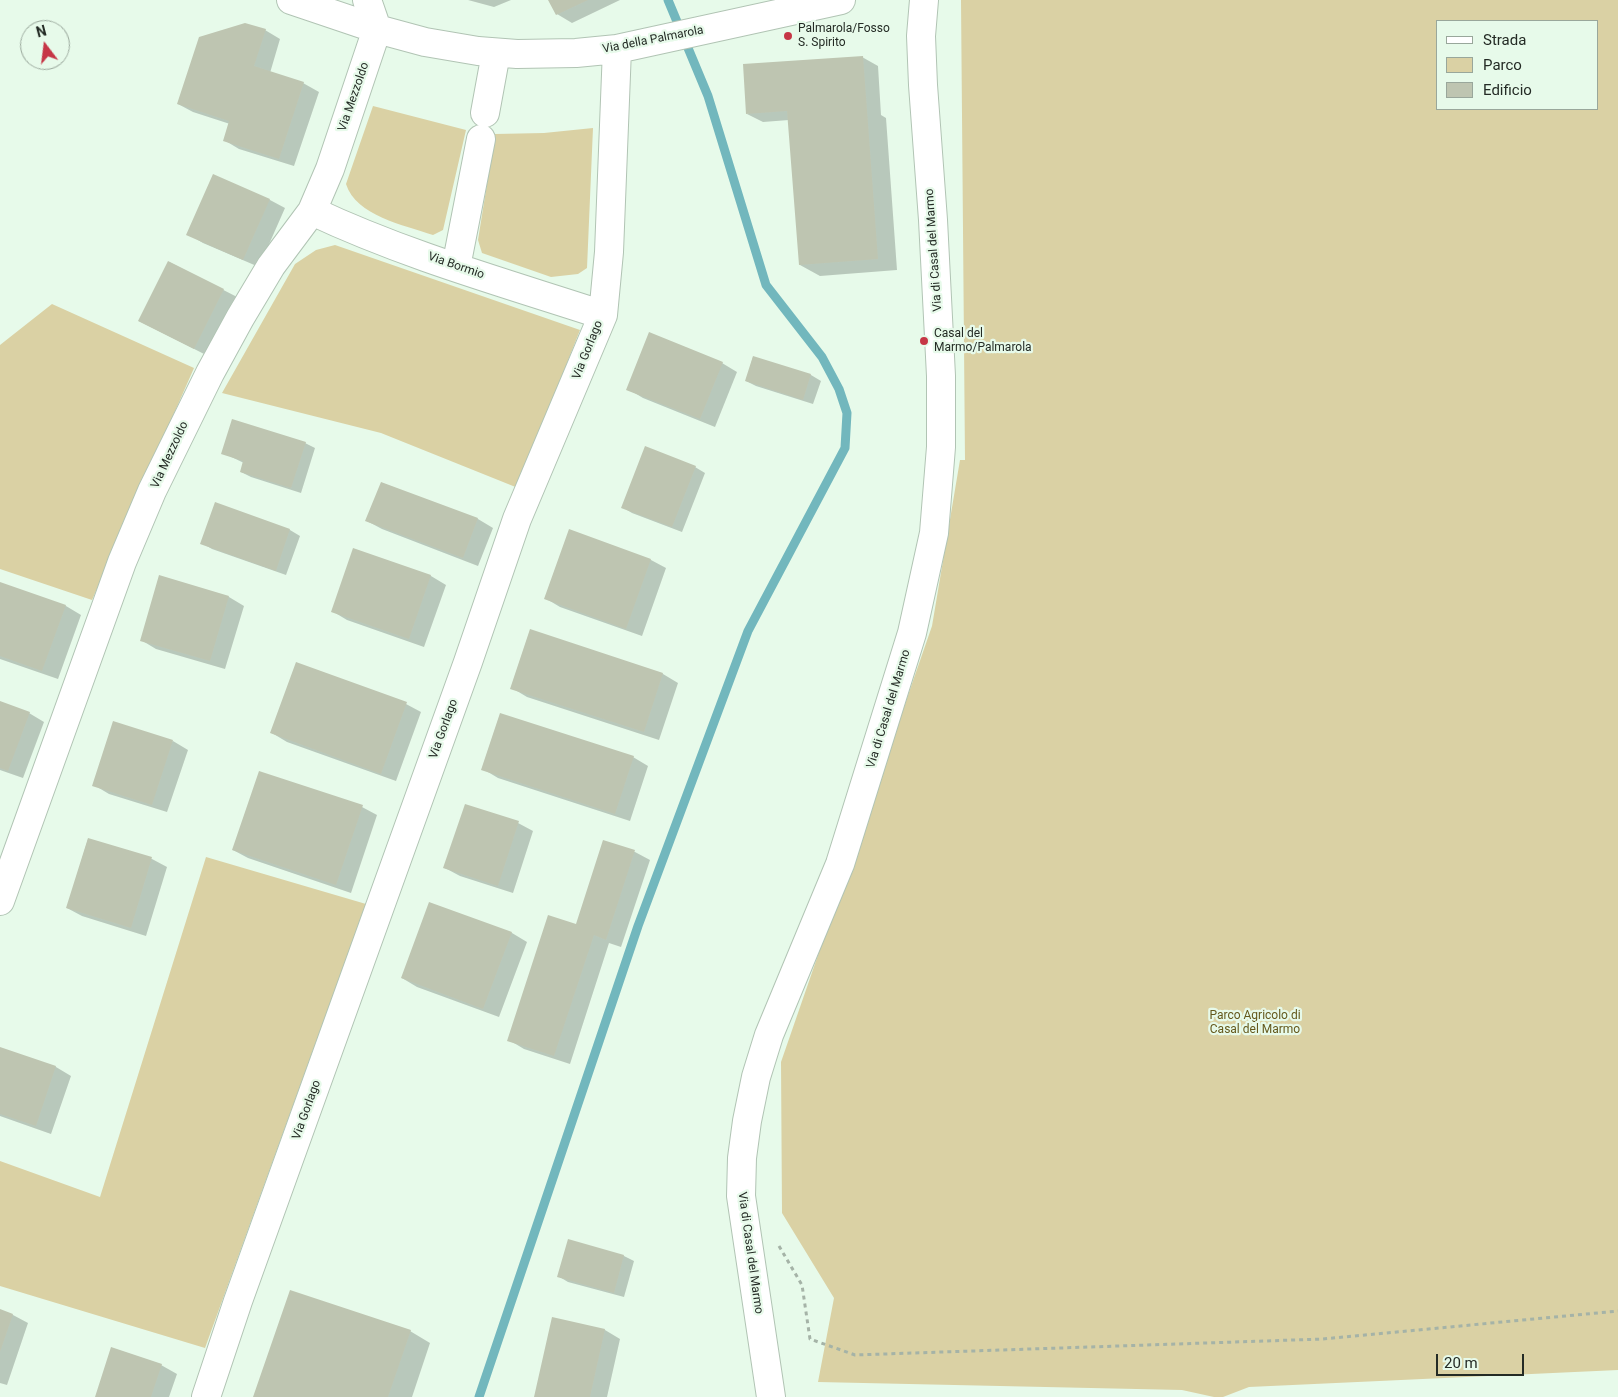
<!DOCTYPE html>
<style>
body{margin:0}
#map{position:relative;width:1618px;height:1397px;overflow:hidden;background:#e7faea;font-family:Roboto,sans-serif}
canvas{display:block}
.legend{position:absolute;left:1436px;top:20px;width:162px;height:90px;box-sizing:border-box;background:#e7faea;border:1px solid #99a79b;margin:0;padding:6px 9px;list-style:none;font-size:15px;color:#242b25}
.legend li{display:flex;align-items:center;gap:10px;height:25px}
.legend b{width:25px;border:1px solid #99a79b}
.north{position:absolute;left:20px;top:20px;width:50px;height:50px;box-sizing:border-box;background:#e7faea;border:1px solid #99a79b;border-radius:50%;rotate:345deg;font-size:14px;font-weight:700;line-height:20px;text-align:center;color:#242b25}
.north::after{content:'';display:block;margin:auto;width:18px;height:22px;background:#c63646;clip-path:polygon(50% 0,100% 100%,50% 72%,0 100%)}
.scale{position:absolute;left:1436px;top:1354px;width:88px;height:22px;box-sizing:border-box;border:2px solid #242b25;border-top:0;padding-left:6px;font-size:15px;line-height:18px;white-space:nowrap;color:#242b25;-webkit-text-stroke:4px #e7faea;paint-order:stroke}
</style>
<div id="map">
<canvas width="1618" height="1397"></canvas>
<ul class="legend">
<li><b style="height:6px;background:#fff"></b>Strada</li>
<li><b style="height:14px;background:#dad1a4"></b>Parco</li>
<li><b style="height:14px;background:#bec5b1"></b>Edificio</li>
</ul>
<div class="north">N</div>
<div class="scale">20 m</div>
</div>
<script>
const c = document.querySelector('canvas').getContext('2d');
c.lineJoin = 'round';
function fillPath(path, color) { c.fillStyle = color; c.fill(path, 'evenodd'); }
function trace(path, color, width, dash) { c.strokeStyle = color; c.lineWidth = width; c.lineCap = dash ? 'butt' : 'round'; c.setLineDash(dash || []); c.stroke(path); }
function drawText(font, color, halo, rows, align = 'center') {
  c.font = font + ' Roboto,sans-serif'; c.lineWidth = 4.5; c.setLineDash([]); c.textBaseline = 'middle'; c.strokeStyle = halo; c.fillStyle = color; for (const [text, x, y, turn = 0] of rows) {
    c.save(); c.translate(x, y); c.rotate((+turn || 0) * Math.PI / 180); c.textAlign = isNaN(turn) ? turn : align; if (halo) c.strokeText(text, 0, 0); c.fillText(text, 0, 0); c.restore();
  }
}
const green = new Path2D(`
 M961,0H1618V1370L1249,1387L1223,1397H1214L1182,1390L818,1382L834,1298L782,1213L781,1062L932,626L960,460H965ZM1437,21H1597V109H1437Z
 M373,106L466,130L443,230L433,235C404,225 356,216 346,184Z
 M593,128L587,268L578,274L551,277L482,253L478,240L495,134L544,133Z
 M335,245L580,330L518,488L381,433L222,393L295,264L316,250Z
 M52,304L194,368L92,600L0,569V345Z
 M206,857L366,904L205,1348L0,1286V1161L100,1197Z`);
const shadow = new Path2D(`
 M468,0H511L494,7Z
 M550,0H620L572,23L557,14Z
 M265,30L280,39L270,73L303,83L319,92L294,166L239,149L224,140L230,124L193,112L178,104Z
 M862,57L878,66L881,115L886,118L897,270L820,276L800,265L789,120L763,122L747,114Z
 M214,176L270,200L285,208L259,267L203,243L188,234Z
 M169,262L239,298L210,357L139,321Z
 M753,357L811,375L821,381L813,404L756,386L746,381Z
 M722,363L737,372L715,427L643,398L628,389Z
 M305,443L315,448L301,493L251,477L241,472L244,463L223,453Z
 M695,467L705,473L682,532L632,513L622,507Z
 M382,483L478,519L493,528L478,566L382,529L367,521Z
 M216,504L290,530L300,536L286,575L212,549L202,543Z
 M569,531L651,560L666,568L642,636L560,607L545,598Z
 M354,549L431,576L446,585L424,647L347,620L332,611Z
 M160,577L229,597L244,606L225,669L156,649L141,640Z
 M0,583L66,606L81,615L58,679L0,659Z
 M531,631L663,674L678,683L659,740L527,697L512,688Z
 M0,702L29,713L44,722L23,778L0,770Z
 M406,704L421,712L396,781L287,742L272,733Z
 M173,741L188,750L167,812L109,794L94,785Z
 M633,757L648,766L630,821L498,778L483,769Z
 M362,807L377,815L351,893L248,858L233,850Z
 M518,823L533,831L513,893L460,876L445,868Z
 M88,839L152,859L167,867L146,936L82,916L67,908Z
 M604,841L635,852L650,860L621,947L609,943L570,1064L524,1049L509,1040L577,926Z
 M430,903L512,933L527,942L499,1017L417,987L402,978Z
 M0,1049L56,1067L71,1076L51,1134L0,1116Z
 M569,1240L624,1256L634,1261L624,1297L568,1282L558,1276Z
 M0,1310L13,1315L28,1323L7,1385L0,1383Z
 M553,1319L605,1330L620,1339L607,1397H536Z
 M410,1331L430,1343L412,1397H255Z
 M161,1365L177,1374L169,1397H96Z`);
const stream = new Path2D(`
 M479,1397L638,926L748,631L845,448L847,413L839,389L822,357L766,285L708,96L668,0`);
const building = new Path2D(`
 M548,0H588L556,15Z
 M245,23L266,29L254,66L304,82L279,159L223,141L229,121L177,104L199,37Z
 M863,56L878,259L799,265L787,111L746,114L743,64Z
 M213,174L270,199L243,260L186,235Z
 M168,261L224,289L194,349L138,321Z
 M649,332L723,362L700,419L626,390Z
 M753,356L811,374L803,400L745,381Z
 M232,419L306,442L291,488L240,472L243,461L221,454Z
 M645,446L696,466L672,527L621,508Z
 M381,482L478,518L463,558L365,521Z
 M215,502L290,529L276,571L200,544Z
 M569,529L651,559L626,629L544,599Z
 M353,548L431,575L409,639L331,612Z
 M159,575L229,596L210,661L140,641Z
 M0,582L66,605L42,671L0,656Z
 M530,629L663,673L644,732L510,689Z
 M296,662L407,702L381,774L270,733Z
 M0,701L30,712L8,771L0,768Z
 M500,713L634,756L615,814L481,770Z
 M113,721L173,740L152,805L92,786Z
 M259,771L363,805L336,885L232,850Z
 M465,804L519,821L498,886L443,868Z
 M88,838L152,857L131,928L66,908Z
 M603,840L635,850L606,940L594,935L554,1056L507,1041L548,915L576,924Z
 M429,902L512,932L483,1009L401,978Z
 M0,1047L56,1066L36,1126L0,1114Z
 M568,1239L624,1255L614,1293L557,1277Z
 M290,1290L411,1330L388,1397H253Z
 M0,1309L13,1314L0,1352Z
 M552,1317L605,1329L590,1397H534Z
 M111,1347L162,1364L151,1397H95Z`);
const path = new Path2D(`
 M779,1246L802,1285L810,1339L855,1355L1323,1339L1618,1311`);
const minor = new Path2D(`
 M291,0L377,29L425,42L478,51L517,54L576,53L617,49L841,0
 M367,0L377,29
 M485,113L496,53
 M312,211C405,255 505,283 603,315
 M456,267L481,139
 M0,901L122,562L152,491L210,373L240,318L271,266L312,211L330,169L377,29
 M206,1397L238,1301L468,662L517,519L603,315L609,252L617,49`);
const major = new Path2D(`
 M771,1397L741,1196L742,1158L747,1121L756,1077L769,1035L840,864L912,633L934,533L941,447V376L933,220L923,85L921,36L924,0`);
const markers = [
 [788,36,5,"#c63646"],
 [924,341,5,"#c63646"]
];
const poiNames = [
 ["Palmarola/Fosso",798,29],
 ["S. Spirito",798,43],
 ["Casal del",934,334],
 ["Marmo/Palmarola",934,348]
];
const streetNames = [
 ["Via della Palmarola",653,40,-11],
 ["Via Mezzoldo",354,97,-71],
 ["Via di Casal del Marmo",934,250,-94],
 ["Via Bormio",456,266,19],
 ["Via Gorlago",588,350,-68],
 ["Via Mezzoldo",170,455,-65],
 ["Via di Casal del Marmo",889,709,-73],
 ["Via Gorlago",444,729,-70],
 ["Via Gorlago",307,1110,-70],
 ["Via di Casal del Marmo",750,1253,82]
];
const parkNames = [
 ["Parco Agricolo di",1255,1016],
 ["Casal del Marmo",1255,1030]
];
fillPath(green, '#dad1a4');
fillPath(shadow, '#0003');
trace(stream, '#72b7bd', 9);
fillPath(building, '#bec5b1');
trace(minor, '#b1c4b4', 30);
trace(major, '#b1c4b4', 30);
trace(path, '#a5b3a7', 3, [4, 4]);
trace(minor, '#fff', 28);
trace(major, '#fff', 28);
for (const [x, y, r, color] of markers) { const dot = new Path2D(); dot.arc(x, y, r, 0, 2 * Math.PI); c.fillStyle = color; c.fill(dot); trace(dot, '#e7faea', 2); }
drawText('12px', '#242b25', '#e7faea', poiNames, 'left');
drawText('12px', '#242b25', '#e7faea', streetNames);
drawText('12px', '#64581c', '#e7faea', parkNames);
</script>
